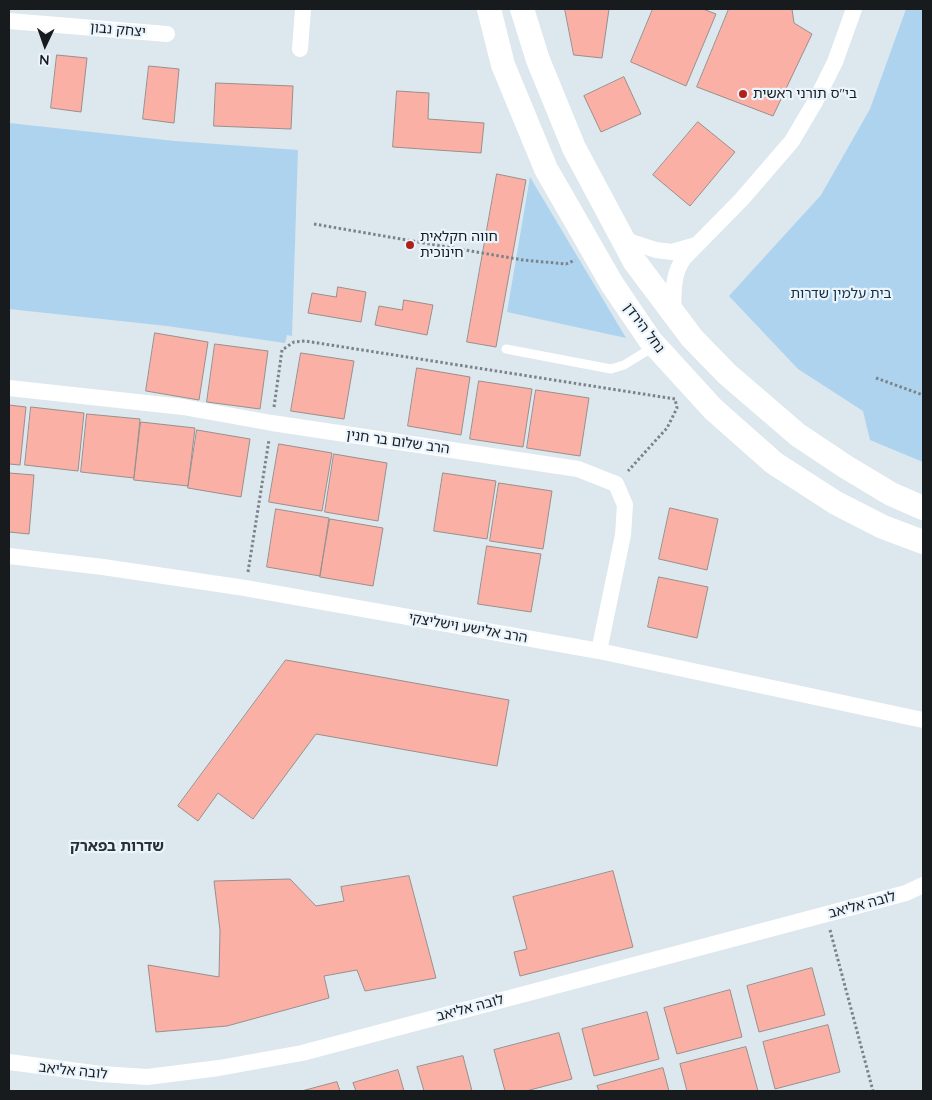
<!DOCTYPE html>
<meta charset="utf-8">
<style>
body{margin:0}
#map{position:relative;width:932px;height:1100px;overflow:hidden;background:#dde7ee;font-family:Quicksand,sans-serif}
canvas{display:block}
.frame{position:absolute;inset:0;border:10px solid #171b1d;pointer-events:none}
.north{position:absolute;left:20px;top:20px;width:50px;height:50px;-webkit-text-stroke:4px #eaf4fc;paint-order:stroke;rotate:183deg;font-size:14px;font-weight:700;line-height:20px;text-align:center;color:#171b1d}
.north::after{content:'';display:block;margin:auto;width:18px;height:22px;background:#171b1d;clip-path:polygon(50% 0,100% 100%,50% 72%,0 100%)}
</style>
<div id="map">
<canvas width="932" height="1100"></canvas>
<div class="frame"></div>
<div class="north">N</div>
</div>
<script>
const c = document.querySelector('canvas').getContext('2d');
c.lineJoin = 'round';
function fillPath(path, color) { c.fillStyle = color; c.fill(path, 'evenodd'); }
function trace(path, color, width, dash) { c.strokeStyle = color; c.lineWidth = width; c.lineCap = dash ? 'butt' : 'round'; c.setLineDash(dash || []); c.stroke(path); }
function drawText(font, color, halo, rows, align = 'center') {
  c.font = font + ' Quicksand,"Noto Sans Hebrew",sans-serif'; c.lineWidth = 4.5; c.setLineDash([]); c.textBaseline = 'middle'; c.strokeStyle = halo; c.fillStyle = color; for (const [text, x, y, turn = 0] of rows) {
    c.save(); c.translate(x, y); c.rotate((+turn || 0) * Math.PI / 180); c.textAlign = isNaN(turn) ? turn : align; if (halo) c.strokeText(text, 0, 0); c.fillText(text, 0, 0); c.restore();
  }
}
const green = new Path2D(`
 M906,9H923V462L870,440L863,411L798,369L729,296L821,195L870,109Z
 M9,123L175,141L298,150L292,336L287,335L285,343L167,326L9,309Z
 M530,177L626,338L507,312Z`);
const building = new Path2D(`
 M565,9H609L602,58L574,55Z
 M653,9H703L716,14L686,86L631,62Z
 M729,9H792L794,23L812,34L773,116L697,87Z
 M57,55L87,58L81,112L51,108Z
 M149,66L179,69L174,123L143,119Z
 M624,77L641,114L601,132L584,96Z
 M216,83L293,86L291,129L214,126Z
 M397,91L429,93L428,119L484,123L481,153L393,147Z
 M698,122L735,152L690,206L653,175Z
 M497,174L526,180L496,347L467,342Z
 M338,287L366,292L361,322L308,313L312,293L336,297Z
 M404,300L433,305L427,335L375,325L379,306L402,310Z
 M155,333L208,342L199,400L146,391Z
 M215,344L268,351L260,409L207,402Z
 M301,353L354,361L344,419L291,411Z
 M417,368L470,377L461,435L408,426Z
 M479,381L532,389L523,447L470,439Z
 M536,390L589,398L580,456L527,448Z
 M9,405L26,407L20,465L9,464Z
 M31,407L84,413L78,471L25,465Z
 M87,414L140,419L134,478L81,472Z
 M141,422L195,428L188,486L134,480Z
 M197,430L250,439L241,497L188,488Z
 M279,444L332,453L322,511L269,502Z
 M334,454L387,463L378,521L325,512Z
 M9,473L34,475L29,534L9,532Z
 M443,473L496,481L487,539L434,531Z
 M499,483L552,491L543,549L490,541Z
 M670,508L718,519L707,570L659,559Z
 M276,509L329,518L320,576L267,567Z
 M330,519L383,528L373,586L320,577Z
 M487,546L541,554L531,612L478,604Z
 M659,577L708,587L697,638L648,627Z
 M286,660L509,700L497,766L316,734L253,819L218,793L198,821L178,806Z
 M613,871L633,947L520,976L514,952L527,949L513,897Z
 M409,876L436,978L365,991L357,970L324,976L329,998L227,1026L156,1032L148,965L219,977L220,930L214,881L290,879L316,906L344,901L341,887Z
 M812,968L825,1015L759,1032L747,986Z
 M730,990L742,1037L677,1054L664,1008Z
 M647,1012L659,1059L594,1076L582,1029Z
 M828,1025L840,1072L775,1089L763,1042Z
 M559,1033L572,1079L526,1091H505L494,1050Z
 M746,1047L758,1091H687L680,1064Z
 M463,1056L472,1091H424L417,1067Z
 M663,1068L669,1091H599L597,1086Z
 M398,1070L404,1091H356L353,1083Z
 M337,1082L340,1091H302Z`);
const path = new Path2D(`
 M314,224L523,260L566,264L575,260
 M876,378L923,395
 M274,407L282,350L294,342L305,341L675,399L677,408L667,428L628,471
 M248,572L269,440
 M830,930L873,1091`);
const lane = new Path2D(`
 M506,349L611,369L624,365L655,346`);
const street = new Path2D(`
 M9,21L167,34
 M300,49L303,9
 M622,239L656,250L672,252L696,245
 M673,311C674,291 672,275 684,258L742,199L792,141L815,102L835,62L854,9
 M9,388L183,407L272,423L578,469L616,484L625,505L623,535L599,651
 M9,556L103,567L245,588L599,651L923,720
 M9,1062L101,1074L147,1077L219,1068L302,1053L906,893L923,885`);
const secondary = new Path2D(`
 M489,9L503,65L546,169L612,284L650,340L713,409L774,463L836,503L883,527L923,542
 M522,9L538,60L574,148L635,262L692,338L727,374L798,435L846,467L891,494L923,508`);
const markers = [
 [743,94,5,"#b02019"],
 [410,245,5,"#b02019"]
];
const streetNames = [
 ["יצחק נבון",118,30,5],
 ["נחל הירדן",644,328,53],
 ["הרב שלום בר חנין",398,442,8],
 ["הרב אלישע וישליצקי",468,628,10],
 ["לובה אליאב",862,905,-15],
 ["לובה אליאב",470,1008,-15],
 ["לובה אליאב",73,1071,6]
];
const poiNames = [
 ["בי\"ס תורני ראשית",753,94],
 ["חווה חקלאית",420,237],
 ["חינוכית",420,253]
];
const parkNames = [
 ["בית עלמין שדרות",841,294]
];
const neighbourhoodNames = [
 ["שדרות בפארק",117,846]
];
fillPath(green, '#aed3ee');
fillPath(building, '#fab0a4');
trace(building, '#9a8e8c', 1);
trace(path, '#7c8388', 3, [2.5, 2.5]);
trace(lane, '#fff', 9);
trace(street, '#fff', 16);
trace(secondary, '#fff', 24);
for (const [x, y, r, color] of markers) { const dot = new Path2D(); dot.arc(x, y, r, 0, 2 * Math.PI); c.fillStyle = color; c.fill(dot); trace(dot, '#eaf4fc', 2); }
drawText('14px', '#171b1d', '#eaf4fc', streetNames);
drawText('14px', '#171b1d', '#eaf4fc', poiNames, 'left');
drawText('14px', '#132f42', '#eaf4fc', parkNames);
drawText('bold 15px', '#293036', '#eaf4fc', neighbourhoodNames);
</script>
